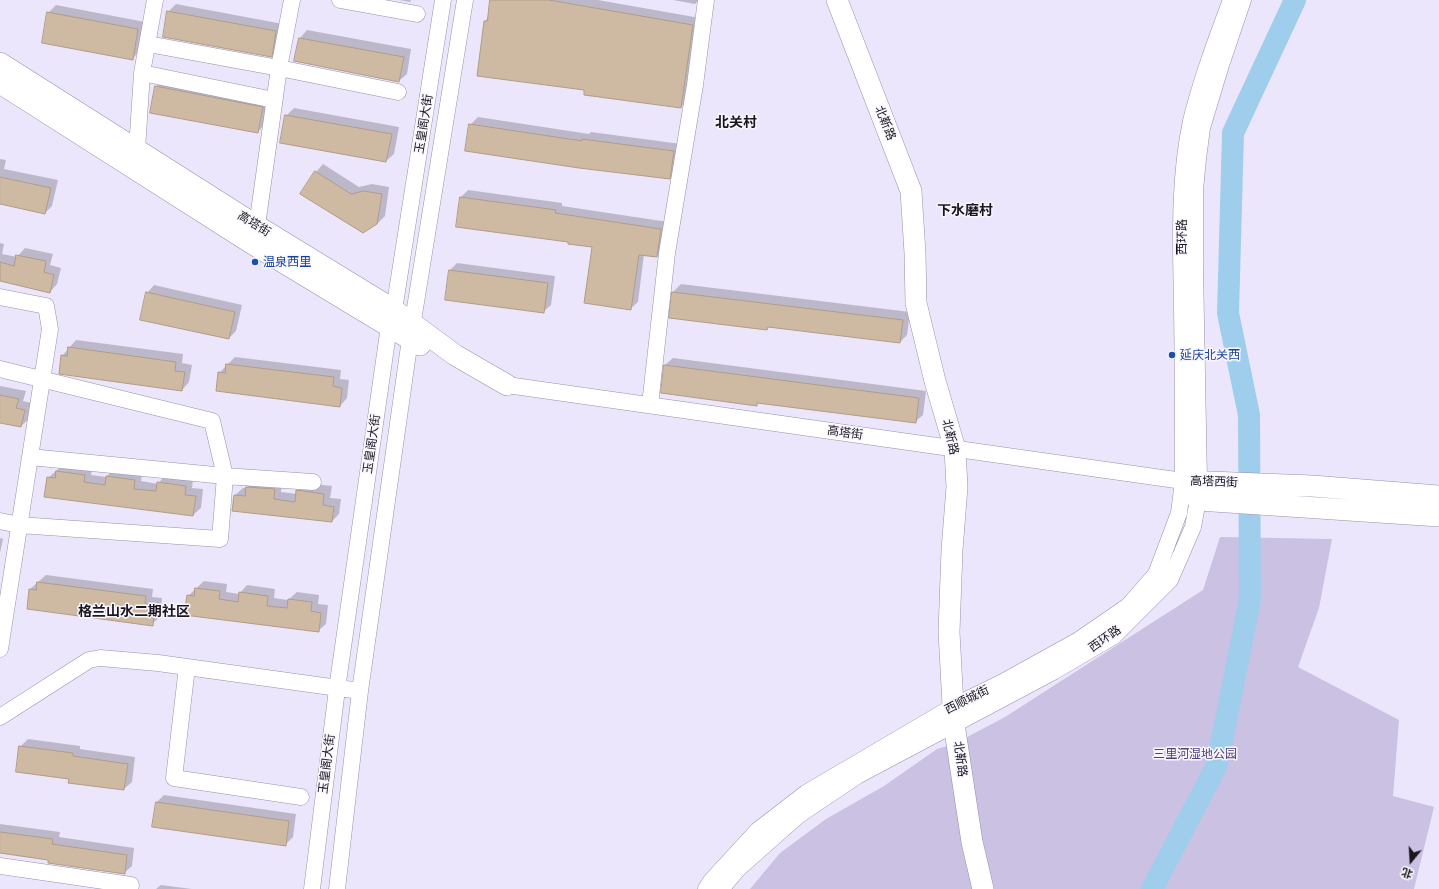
<!DOCTYPE html>
<meta charset="utf-8">
<style>
body{margin:0}
#map{position:relative;width:1439px;height:889px;overflow:hidden;background:#ece6fd;font-family:"Work Sans","Noto Sans SC",sans-serif}
canvas{display:block}
.north{position:absolute;left:1391px;top:841px;width:40px;height:40px;-webkit-text-stroke:3px #f8f6fc;paint-order:stroke;rotate:198deg;font-size:11px;font-weight:700;line-height:16px;text-align:center;color:#191620}
.north::after{content:'';display:block;margin:auto;width:14px;height:18px;background:#191620;clip-path:polygon(50% 0,100% 100%,50% 72%,0 100%)}
</style>
<div id="map">
<canvas width="1439" height="889"></canvas>
<div class="north">北</div>
</div>
<script>
const c = document.querySelector('canvas').getContext('2d');
c.lineJoin = 'round';
function fillPath(path, color) { c.fillStyle = color; c.fill(path, 'evenodd'); }
function trace(path, color, width, dash) { c.strokeStyle = color; c.lineWidth = width; c.lineCap = dash ? 'butt' : 'round'; c.setLineDash(dash || []); c.stroke(path); }
function drawText(font, color, halo, rows, align = 'center') {
  c.font = font + ' "Work Sans","Noto Sans SC",sans-serif'; c.lineWidth = 3; c.setLineDash([]); c.textBaseline = 'middle'; c.strokeStyle = halo; c.fillStyle = color; for (const [text, x, y, turn = 0] of rows) {
    c.save(); c.translate(x, y); c.rotate((+turn || 0) * Math.PI / 180); c.textAlign = isNaN(turn) ? turn : align; if (halo) c.strokeText(text, 0, 0); c.fillText(text, 0, 0); c.restore();
  }
}
const green = new Path2D(`
 M1220,537L1332,539L1319,608L1298,667L1399,720L1393,796L1434,807L1414,889H750L780,853L826,819L884,786L937,749L954,744L1005,717L1203,590Z`);
const shadow = new Path2D(`
 M399,0H411L410,2Z
 M491,0H598L700,18L689,100L681,107L585,94V89L485,21L488,18Z
 M673,0H699L695,4Z
 M176,4L283,24L279,48L271,55L168,12Z
 M56,5L145,22L140,51L132,59L48,13Z
 M307,30L411,49L407,74L399,81L295,61L300,38Z
 M163,79L270,100L265,124L258,132L156,87Z
 M294,108L399,127L394,154L386,161L286,116Z
 M478,117L589,134L591,132L681,144L677,171L669,178L470,125Z
 M0,159L6,160L4,169L58,180L52,206L45,213L0,203Z
 M323,164L359,187L372,184L389,187L385,216L377,224L316,172Z
 M468,190L562,203V206L668,222L664,249L657,256L644,254L638,302L630,309L593,247L569,241L457,226L461,197Z
 M0,243L4,244L2,254L17,257L25,248L53,254L50,265L61,268L57,284L50,292L0,280Z
 M457,263L555,276L551,305L543,312L450,270Z
 M681,284L910,312L907,335L900,342L770,326L767,329L670,317L673,292Z
 M154,285L242,305L236,331L229,338L147,293Z
 M76,340L183,354L182,363L192,365L189,382L182,390L62,356Z
 M235,357L341,370L340,379L349,380L347,398L340,406L219,373Z
 M673,358L926,391L923,415L915,422L759,402L757,404L662,392L665,365Z
 M0,386L26,391L23,401L32,403L29,419L21,426L0,422Z
 M64,464L92,467L91,475L106,477L114,469L142,472L141,481L158,484L165,475L193,479L192,488L203,489L201,508L193,515L48,478Z
 M254,480L282,482L281,492L297,494V491L305,483L332,486L330,498L341,499L339,514L332,521L235,495L243,488H246Z
 M0,538L3,539L0,553Z
 M46,575L153,589L152,597L162,598L160,617L152,624L30,589Z
 M204,581L227,584L226,592L239,594L247,585L275,589L274,598L288,600L297,592L319,595L318,604L328,605L326,624L318,631L188,596Z
 M28,739L80,746V749L135,757L132,782L124,789L70,778L20,747Z
 M164,795L296,814L293,837L285,845L156,803Z
 M0,824L60,832L59,837L134,848L132,866L124,873L49,859L0,852Z
 M161,885L192,889H156Z`);
const river = new Path2D(`
 M1152,889L1217,765L1250,599L1249,415L1228,313L1233,133L1295,0`);
const building = new Path2D(`
 M490,0H549L693,25L681,108L584,95V90L477,76L484,21H487Z
 M167,11L276,31L272,57L163,37Z
 M47,12L138,29L133,60L42,43Z
 M299,38L404,57L399,82L294,61Z
 M155,86L263,107L258,133L150,113Z
 M285,115L392,134L386,162L280,143Z
 M469,124L582,141V139L674,151L670,179L579,168L465,151Z
 M315,171L351,194L364,191L382,194L377,224L363,233L300,194Z
 M0,177L51,188L45,214L0,204Z
 M460,197L556,210L555,213L661,229L657,257L639,255L631,310L584,303L592,247L568,244V242L456,227Z
 M16,255L46,261L44,272L54,275L50,293L0,281V262L14,266Z
 M449,270L548,283L544,313L445,300Z
 M146,292L235,312L229,339L140,320Z
 M672,292L903,320L900,343L768,327L767,330L669,318Z
 M68,347L176,362L175,371L185,372L182,391L59,374L61,355L67,356Z
 M226,364L334,377L333,386L342,388L340,407L216,391L218,372L225,373Z
 M664,365L919,398L916,423L757,403V406L661,393Z
 M0,395L19,399L16,408L25,410L21,427L0,423Z
 M56,471L85,475L84,482L105,485L106,476L135,480L134,489L156,491L157,482L186,486L185,495L196,496L193,516L44,497L47,477L55,478Z
 M246,487L275,489L274,499L295,502L296,490L324,494L323,505L334,507L332,522L232,511L234,495L245,496Z
 M37,582L146,596L145,604L155,605L153,626L27,609L29,589L36,590Z
 M195,588L220,591L219,599L238,602L239,592L268,596L267,606L287,608L288,599L312,602L311,611L321,613L319,632L184,615L187,595L194,596Z
 M19,746L73,753V756L128,764L124,790L68,783L69,779L16,772Z
 M156,802L289,821L286,846L152,827Z
 M0,832L53,839L52,844L127,855L125,874L48,863V860L0,853Z`);
const minor = new Path2D(`
 M340,0L417,14
 M148,44L279,68L398,92
 M142,73L274,100
 M131,158L137,149L142,73L155,0
 M252,234L257,226L279,68L292,0
 M0,297L46,306L50,329L0,649
 M0,369L212,421L225,476L313,482
 M507,385L1183,481
 M650,405L667,253L695,85L706,0
 M0,521L19,525L220,539L225,476L30,457
 M187,667L174,778L301,797
 M0,717L89,660L100,658L158,663L360,691
 M0,866L131,885L130,889
 M312,889L337,689L389,326L394,310L443,0
 M337,889L360,691L410,339L465,0
 M706,889L711,881L758,830L806,793L954,706L1001,683L1077,641L1128,606L1156,574L1179,513L1183,481C1183,424 1183,366 1182,308C1181,246 1178,182 1191,121C1201,80 1216,40 1231,0
 M721,889L738,869L799,815L857,776L1053,672L1114,636L1170,580L1193,527L1198,500L1199,481L1195,269V190L1198,159L1202,128L1221,65L1243,0`);
const major = new Path2D(`
 M837,0L911,191L915,253L916,303L935,381L955,449L957,487L952,550L949,632L954,724L972,842L983,889
 M0,63L257,226L394,310L455,355L507,385
 M0,83L248,241L420,345
 M1183,481L1198,500L1439,516
 M1183,481L1312,486L1439,496`);
const markers = [
 [255,262,4,"#1a4fb4"],
 [1172,355,4,"#1a4fb4"]
];
const streetNames = [
 ["北靳路",885,123,68],
 ["玉皇阁大街",424,124,-81],
 ["高塔街",254,224,32],
 ["西环路",1182,237,-90],
 ["高塔街",845,433,8],
 ["北靳路",950,437,77],
 ["玉皇阁大街",372,444,-82],
 ["高塔西街",1214,482,2],
 ["西环路",1105,639,-35],
 ["西顺城街",967,700,-27],
 ["北靳路",960,759,82],
 ["玉皇阁大街",327,764,-83]
];
const transitNames = [
 ["温泉西里",263,262],
 ["延庆北关西",1180,355]
];
const parkNames = [
 ["三里河湿地公园",1195,754]
];
const quarterNames = [
 ["北关村",736,123],
 ["下水磨村",965,211],
 ["格兰山水二期社区",134,612]
];
fillPath(green, '#cac1e3');
fillPath(shadow, '#0003');
trace(river, '#9fceed', 22);
fillPath(building, '#cebaa2');
trace(building, '#b09c85', 1);
trace(minor, '#9790ab', 17);
trace(major, '#9790ab', 22);
trace(minor, '#fff', 16);
trace(major, '#fff', 21);
for (const [x, y, r, color] of markers) { const dot = new Path2D(); dot.arc(x, y, r, 0, 2 * Math.PI); c.fillStyle = color; c.fill(dot); trace(dot, '#f8f6fc', 1.5); }
drawText('12px', '#191620', '#f8f6fc', streetNames);
drawText('12px', '#164399', '#f8f6fc', transitNames, 'left');
drawText('12px', '#53407a', '#f8f6fc', parkNames);
drawText('bold 14px', '#191620', '#f8f6fc', quarterNames);
</script>
